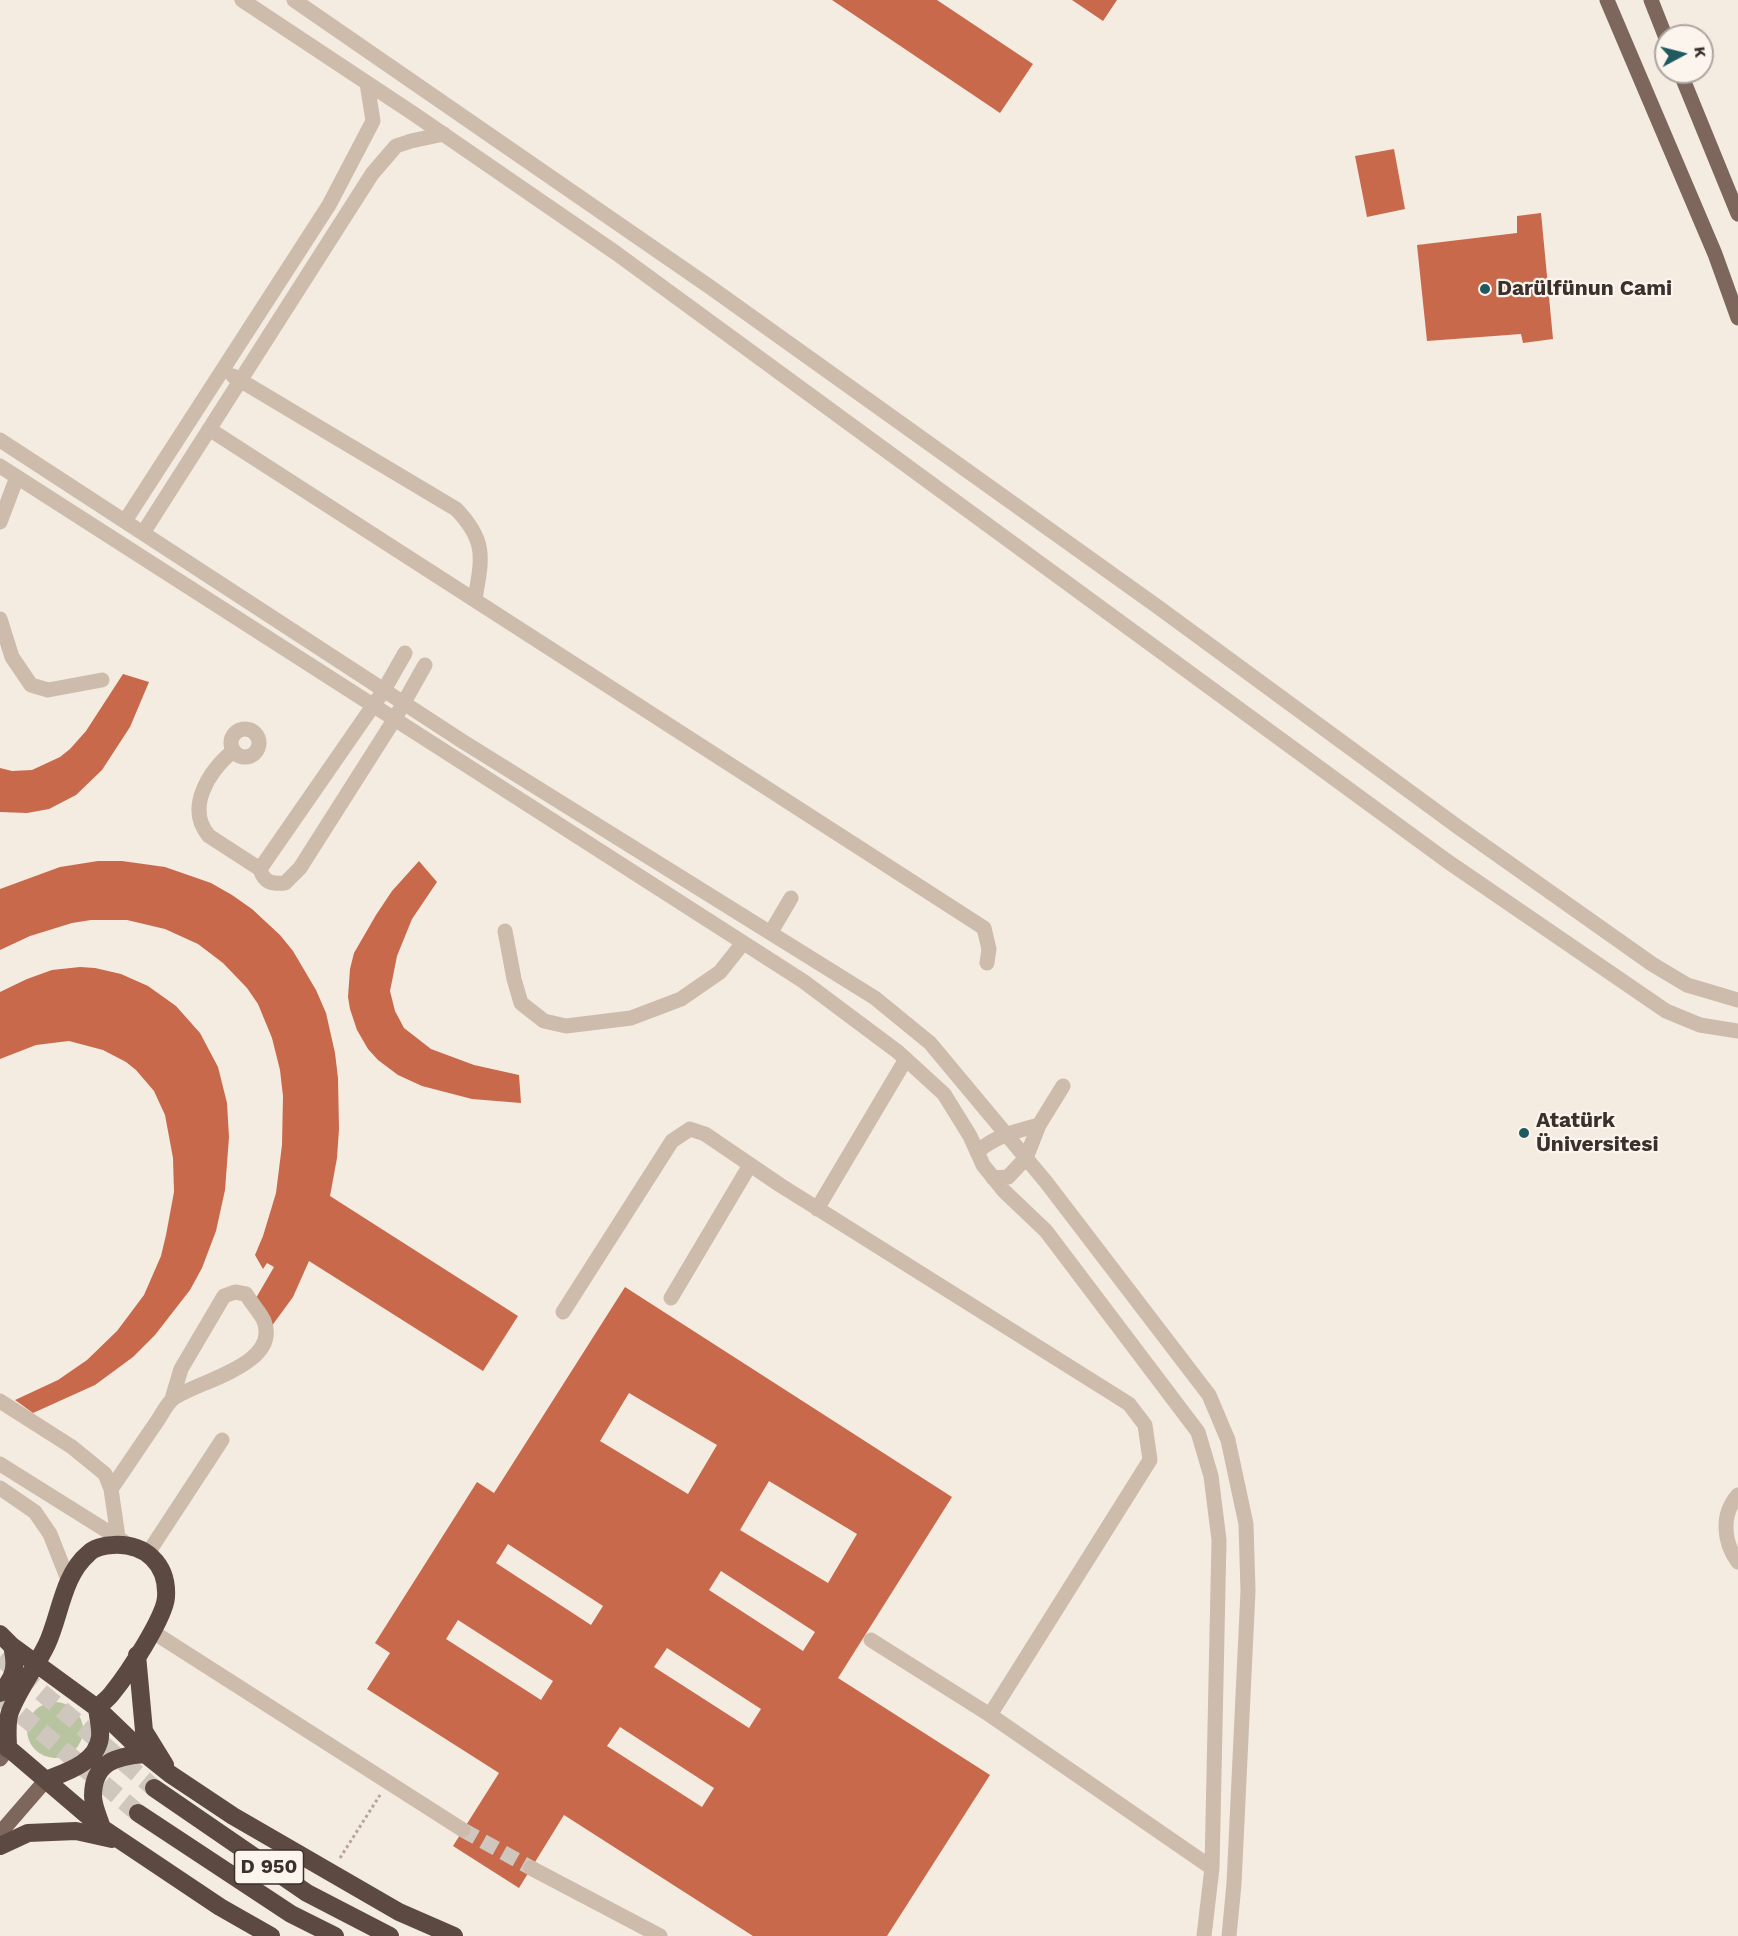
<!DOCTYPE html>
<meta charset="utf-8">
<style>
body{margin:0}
#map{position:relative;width:1738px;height:1936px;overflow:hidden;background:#f4ebe1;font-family:"Work Sans",sans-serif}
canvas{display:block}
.north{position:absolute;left:1654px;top:24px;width:60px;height:60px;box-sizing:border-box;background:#fbf5ee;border:2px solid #aea6a0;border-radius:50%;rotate:83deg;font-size:16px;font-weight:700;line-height:24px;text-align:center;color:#3b302b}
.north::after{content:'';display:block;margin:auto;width:21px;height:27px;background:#1f5a5e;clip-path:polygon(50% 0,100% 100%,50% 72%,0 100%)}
</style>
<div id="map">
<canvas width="1738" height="1936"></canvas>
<div class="north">K</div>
</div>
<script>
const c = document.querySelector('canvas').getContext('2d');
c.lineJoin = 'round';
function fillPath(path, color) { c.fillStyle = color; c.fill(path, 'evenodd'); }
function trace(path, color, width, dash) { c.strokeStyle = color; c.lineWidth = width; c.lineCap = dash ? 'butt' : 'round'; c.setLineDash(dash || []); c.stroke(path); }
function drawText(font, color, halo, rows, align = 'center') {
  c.font = font + ' "Work Sans",sans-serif'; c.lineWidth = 4.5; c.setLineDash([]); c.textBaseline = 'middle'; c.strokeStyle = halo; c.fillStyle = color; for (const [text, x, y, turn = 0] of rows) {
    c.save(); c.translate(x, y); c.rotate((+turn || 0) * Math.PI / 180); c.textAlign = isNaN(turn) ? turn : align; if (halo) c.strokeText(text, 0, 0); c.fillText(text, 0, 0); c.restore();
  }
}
const green = new Path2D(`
 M27 1730a28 28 0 1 1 56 0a28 28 0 1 1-56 0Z`);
const building = new Path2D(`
 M832,0H937L1033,64L1000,113Z
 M1072,0H1117L1103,21Z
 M1394,149L1405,209L1367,217L1355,156Z
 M1541,213L1553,339L1523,343L1521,334L1427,341L1417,245L1517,233V216Z
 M123,674L149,682L130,727L102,770L76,795L49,809L27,813L0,812V768L12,771L32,770L60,757L70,749L86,731Z
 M98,861H122L165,867L211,883L232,895L252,909L280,935L293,951L316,990L326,1013L335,1053L338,1078L339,1129L337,1158L330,1196L518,1316L483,1371L309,1261L293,1297L271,1327L256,1298L274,1267L267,1263L263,1269L255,1255L263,1236L276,1193L282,1145L283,1096L280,1070L272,1038L258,1004L247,988L223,963L198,944L165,929L127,920H91L72,923L30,936L0,950V889L60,867Z
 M419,861L437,882L412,919L397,956L390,991L395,1011L404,1028L431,1049L474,1065L519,1075L521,1103L472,1099L422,1086L398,1075L378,1060L368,1049L357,1030L350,1009L348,997L350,969L354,953L376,915L392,891Z
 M80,967L95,968L121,974L148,986L176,1006L200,1033L218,1067L227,1103L229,1137L225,1190L216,1231L202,1268L190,1290L155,1335L133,1357L95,1385L33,1413L15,1400L58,1380L87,1360L117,1331L144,1295L161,1256L166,1235L174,1192L173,1158L165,1115L154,1091L136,1070L126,1062L103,1050L69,1041L36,1045L0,1059V992L27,979L52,970Z
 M625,1287L952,1497L838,1678L990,1775L887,1936H753L564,1815L519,1888L453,1846L499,1773L367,1689L390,1653L375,1643L477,1482L494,1493ZM629,1393L717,1445L688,1494L600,1441ZM769,1481L857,1534L828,1583L740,1530ZM508,1544L603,1606L591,1625L496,1563ZM721,1571L815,1632L803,1651L709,1590ZM458,1620L553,1681L541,1700L446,1639ZM667,1648L761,1709L749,1728L654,1667ZM620,1727L714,1788L702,1807L607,1746Z`);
const minorTunnel = new Path2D(`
 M463,1830L531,1868`);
const highwayTunnel = new Path2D(`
 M0,1657L154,1788
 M0,1697L138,1813`);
const path = new Path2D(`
 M340,1858L380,1795`);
const minor = new Path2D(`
 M242,0L414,114L616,253L1447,861L1666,1011L1700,1025L1738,1031
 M294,0L710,287L1158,607L1458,827L1652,964L1687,985L1738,1000
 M233,376L456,509C487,541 482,558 475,599
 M209,429L984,928L989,949L987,963
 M0,440L462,741L875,998L930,1043L1046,1182L1209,1395L1228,1440L1246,1524L1248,1591L1234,1884L1229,1936
 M0,466L803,981L898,1052L944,1094L970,1136L983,1165L1004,1191L1046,1231L1198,1432L1211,1476L1219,1540L1212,1868L1204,1936
 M125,521L329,205L373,121L367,83
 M0,522L17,477
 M143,533L372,174L396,146L411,141L444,134
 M0,619L12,657L31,685L48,690L102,680
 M405,653L384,690L260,869C264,883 272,884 285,883L300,868L394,720L425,665
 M231 743a14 14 0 1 1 28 0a14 14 0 1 1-28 0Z
 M233,751C209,771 185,808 209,836L260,869
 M505,931L514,979L521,1003L544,1021L566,1026L631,1018L681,999L720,972L743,943
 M771,932L791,898
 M977,1152C995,1136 1016,1131 1039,1125
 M993,1178L1008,1177L1026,1158L1039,1125L1063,1086
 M817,1209L906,1059
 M671,1298L750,1165
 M563,1312L672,1141L690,1129L705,1134L780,1185L1129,1404L1145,1425L1150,1460L990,1715L1212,1868
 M0,1401L72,1447L105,1474L111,1489L118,1537
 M0,1464L123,1541
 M0,1488L35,1512L50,1534L69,1582
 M111,1489C127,1466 142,1443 158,1420C162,1414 167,1403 174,1398C198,1381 281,1365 264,1321C260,1312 251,1303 246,1294L235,1292L224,1296L181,1369L172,1399
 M1738,1495C1721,1514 1723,1542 1738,1562
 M148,1553L222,1440
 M153,1632L463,1830
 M871,1640L990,1715
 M531,1868L660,1936`);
const major = new Path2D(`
 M1607,0L1715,254L1738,318
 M1651,0L1666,38
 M1680,72L1738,214
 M0,1759L8,1749
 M0,1833L46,1780`);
const highway = new Path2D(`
 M0,1634L12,1646L97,1708L145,1754L170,1774L233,1816L399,1912L454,1936
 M137,1655L144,1731L165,1765
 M0,1693C15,1677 17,1667 12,1646
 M0,1741L102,1828L220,1907L271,1936
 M8,1749C8,1737 6,1723 10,1712C19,1688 36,1667 47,1644C60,1616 63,1575 88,1554C93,1548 105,1545 113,1545C145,1543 168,1564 166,1597C165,1617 127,1675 113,1692C109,1698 102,1703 97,1708C98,1717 101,1728 100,1737C97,1763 66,1772 46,1780
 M154,1788L307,1893L390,1936
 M138,1813L291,1914L335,1936
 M102,1828C99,1818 93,1806 93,1796C93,1762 117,1756 145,1754
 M0,1846L28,1833L76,1831L112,1839`);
const markers = [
 [1485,289,6,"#1f5a5e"],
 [1524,1133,6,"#1f5a5e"]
];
const shields = [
 [269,1867,69]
];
const shieldNames = [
 ["D 950",269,1867]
];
const poiNames = [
 ["Darülfünun Cami",1497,289],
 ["Atatürk",1536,1121],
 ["Üniversitesi",1536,1145]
];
fillPath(green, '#b8c4a0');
fillPath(building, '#c8694b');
trace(minorTunnel, '#cfc6bd', 15, [15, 8]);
trace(highwayTunnel, '#cfc6bd', 18, [18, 9]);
trace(path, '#b9a596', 3, [3, 3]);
trace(minor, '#cdbbac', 15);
trace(major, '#7d675c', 15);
trace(highway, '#5c4a42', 18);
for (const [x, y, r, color] of markers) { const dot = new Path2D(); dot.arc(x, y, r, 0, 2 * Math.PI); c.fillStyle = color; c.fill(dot); trace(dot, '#fbf5ee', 2); }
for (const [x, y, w] of shields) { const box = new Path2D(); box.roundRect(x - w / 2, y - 17, w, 34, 4.5); c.fillStyle = '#fbf5ee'; c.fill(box); trace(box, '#3b302b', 1.5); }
drawText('bold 20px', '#3b302b', null, shieldNames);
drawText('bold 21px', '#3b302b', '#fbf5ee', poiNames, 'left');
</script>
